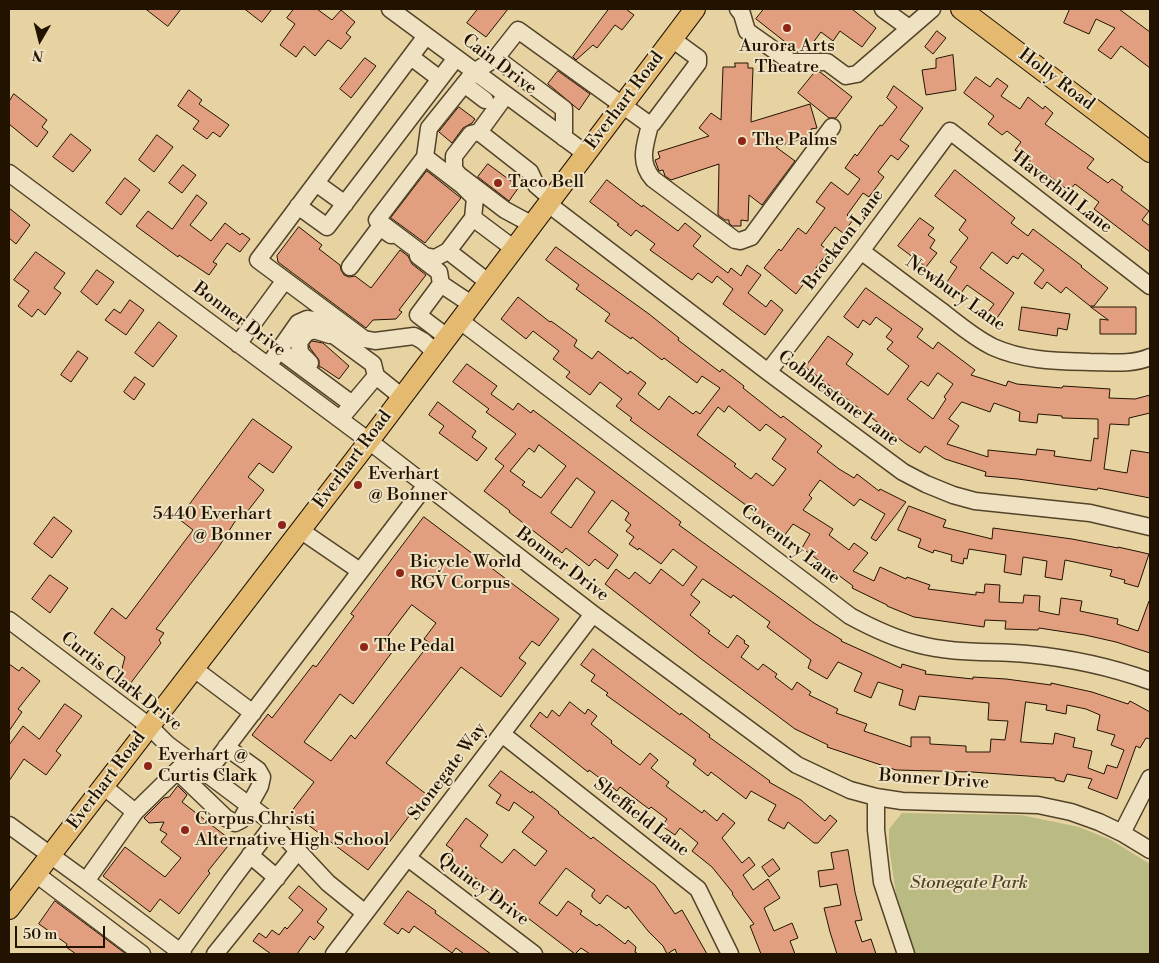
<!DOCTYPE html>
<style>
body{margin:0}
#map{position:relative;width:1159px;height:963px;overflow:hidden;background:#e7d3a2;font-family:"Libre Bodoni",serif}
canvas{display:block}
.frame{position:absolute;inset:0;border:10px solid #221300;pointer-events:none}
.north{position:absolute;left:15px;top:15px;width:50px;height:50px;-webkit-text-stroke:4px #efe2c3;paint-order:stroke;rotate:188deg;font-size:14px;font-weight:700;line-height:20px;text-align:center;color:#221300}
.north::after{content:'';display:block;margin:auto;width:18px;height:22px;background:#221300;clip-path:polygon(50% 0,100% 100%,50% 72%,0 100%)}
.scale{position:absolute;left:15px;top:926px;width:90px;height:22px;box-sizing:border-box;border:2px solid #221300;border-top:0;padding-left:6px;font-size:15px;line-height:18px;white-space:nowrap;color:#221300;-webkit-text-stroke:4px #efe2c3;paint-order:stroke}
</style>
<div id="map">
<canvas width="1159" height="963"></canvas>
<div class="frame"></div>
<div class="north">N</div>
<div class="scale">50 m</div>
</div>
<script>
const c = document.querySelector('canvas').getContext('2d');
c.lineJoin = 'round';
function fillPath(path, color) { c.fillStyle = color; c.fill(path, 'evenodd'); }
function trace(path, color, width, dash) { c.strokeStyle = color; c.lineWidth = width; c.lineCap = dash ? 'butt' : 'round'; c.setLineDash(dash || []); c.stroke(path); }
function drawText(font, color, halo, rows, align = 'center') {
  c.font = font + ' "Libre Bodoni",serif'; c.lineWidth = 4; c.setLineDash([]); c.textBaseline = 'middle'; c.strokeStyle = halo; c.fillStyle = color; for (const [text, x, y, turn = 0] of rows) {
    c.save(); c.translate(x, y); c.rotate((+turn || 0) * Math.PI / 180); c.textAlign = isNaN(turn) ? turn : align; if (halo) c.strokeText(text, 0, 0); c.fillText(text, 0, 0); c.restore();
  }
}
const green = new Path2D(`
 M902,813L1021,815L1079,827L1111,840L1150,864V954H915L896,894L889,847V829Z`);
const building = new Path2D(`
 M146,9H181L168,26Z
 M245,9H272L262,22Z
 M294,9H317L332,20L341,10L355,22L346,33L351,37L341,49L328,40L315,56L304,46L296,57L280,45L295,24L287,18Z
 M478,9H508L486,37L467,23Z
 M609,9H626L634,15L622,30L615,25L597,48L593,45L576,60L573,57Z
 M764,9H852L876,28L862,47L840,31L833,41L821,32L806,52H798L756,19Z
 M1070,9H1119L1150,32V68L1121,46L1111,59L1098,50L1115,28L1096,19L1089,34L1064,23Z
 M937,31L946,38L933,54L925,47Z
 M953,55L956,90L926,95L922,70L936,68V59Z
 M365,58L376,66L351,98L340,89Z
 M735,63H748V68H753L751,122L810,104L817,128L811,129L813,135L776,147L795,161L762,205L749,195L748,221L741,220V226H732L729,223V220H725L718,215L719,164L671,180L665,176L663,170L659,171L655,160L660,158L658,152L709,136L699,128L711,113L721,120L723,67H735Z
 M558,71L590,94L579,110L548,84Z
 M815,72H820L852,97L836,118H829L798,93Z
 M976,77L990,87L997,78L1008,86L1001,96L1020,109L1028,97L1043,109L1045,106L1053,113L1045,124L1094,159L1087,168L1108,183L1112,179L1123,187L1121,190L1149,211L1142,220L1150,226V252L1094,209L1099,202L1075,184L1069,191L1015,150L1021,142L1007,131L1002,135L988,124L994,116L964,93Z
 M894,86L923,108L900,140L909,146L898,160L891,155L878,172L884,177L869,197L863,193L847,215L853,220L843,233L835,227L821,245L829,251L796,294L764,268L779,249L781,251L798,228L806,234L825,208L816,202L831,182L848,195L860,179L845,168L855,154L857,156L880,125L882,126L897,107L887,98Z
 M189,90L202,100L199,104L229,125L220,137L213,132L207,139L193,129L199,121L178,106Z
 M14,94L47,120L42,127L48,132L37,147L9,124V102Z
 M459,107L475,119L472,123L463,128L452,143L439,132Z
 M71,134L91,150L73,172L53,157Z
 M157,135L173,147L154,172L139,160Z
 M488,164L519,187L509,201L478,177Z
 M183,165L196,175L182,193L169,183Z
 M955,170L1015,218L1011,223L1028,236L1033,229L1082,266L1081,267L1108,288L1094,306H1090L1066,287L1061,293L1047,282L1042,289L1034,283L1044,270L1022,253L1018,259L1013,256L1007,264L992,252L980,268L1014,293L997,318L988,312L994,304L967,285L961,293L947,282L957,267L950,262L968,238L959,230L966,220L935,196Z
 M427,171L461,198L425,243L391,218Z
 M125,178L140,190L121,215L106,203Z
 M607,180L642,207L643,205L678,231L685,223L701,236L693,246L728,273L731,268L741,276L747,265L761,275L748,293L766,307L771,300L783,310L765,335L723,304L733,289L717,276L712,283L698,273L692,280L650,250L655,244L636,230L631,236L617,225L619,224L590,202Z
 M197,195L207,203L190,225L211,241L225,223L240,235L242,233L250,239L240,252L227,243L213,262L217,264L209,275L179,255L178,257L136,226L148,211L172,229Z
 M9,208L30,225L16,244L9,238Z
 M920,218L934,228L928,235L935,240L930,248L937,253L926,267L898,246Z
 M299,227L322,245L319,249L340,265L341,270L344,275L349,277L355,276L371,288L400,250L408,256L412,264L426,275L399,310L402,312L396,319L373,320L366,328L278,262L277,256Z
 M556,247L649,314L679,338L678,340L720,372L722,369L744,386L743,388L781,418L783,416L822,446L817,452L839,469L854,478L857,474L879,491L880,489L906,502L876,541L871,538L885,514L860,499L854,506L820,480L809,495L812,498L803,510L833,529L829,535L849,550L854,543L868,553L853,571L874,581L880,567L906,579L907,577L930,585L928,589L976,595V592L984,593L985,584L1000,585L999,602L1023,603L1024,595L1040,596L1039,611L1059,615L1061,598L1082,601L1080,611L1118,619L1117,624L1138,631L1149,601H1150V653L1116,642L1085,635L1039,628L1038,630L1005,629L1006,621L985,620L984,627L914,617L887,606V605L852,588L853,586L802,548L810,534L793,524L784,536L753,513L754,511L630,420L632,418L616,406L622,399L600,382L590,395L566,377L570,372L553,359L559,351L533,331L526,339L501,319L518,297L550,322L551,321L577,340L574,346L592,359L598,351L628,374L630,371L646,383L638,394L659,410L669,396L693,414L696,411L700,414L720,388L702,376L697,383L664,358L662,360L632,337L631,339L605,321L610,314L576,289L579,285L546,260ZM729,406L760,431L766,424L786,439L772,459L786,469L773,486L756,473L751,479L734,466L736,464L697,435L718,407L724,412Z
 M36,252L65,273L54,288L61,293L45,315L38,309L32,317L18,306L29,291L14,280Z
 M97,270L114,282L97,305L81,292Z
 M866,288L923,329L917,337L933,349L938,342L975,370L971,375L1006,386L1008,381L1017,384L1062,388L1063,386L1110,389L1109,398L1135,399L1150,395V413L1129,418V425L1110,424L1104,469L1127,473L1131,450L1150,453V498L1098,488L1097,490L1018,479L985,476L986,472L945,459L925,446L920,453L906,444L805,367L828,336L853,354L846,364L888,395L909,366L887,349L893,342L886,337L892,329L876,317L870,325L863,320L858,328L844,317ZM938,373L953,384L944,397L946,399L933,419L907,399L921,381L928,386ZM962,402L990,412L994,403L1020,412L1019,421L1037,423L1038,414L1062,416V418L1098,419V439L1094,438L1091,461L1054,456L1055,451L1037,449L1036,455L988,450V457L947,444L959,426L949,419Z
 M130,300L144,310L126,335L105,320L114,309L120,313Z
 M1022,307L1070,314L1067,330L1058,328L1057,336L1019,330Z
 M1091,307H1136V334H1100V319L1108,320Z
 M159,322L177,336L153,367L135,353Z
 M312,341L323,343L349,366L339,379L321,367H319V360L310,348L309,345Z
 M78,351L88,358L71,382L61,375Z
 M467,364L497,386L491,394L513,410L518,403L531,413L533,410L659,505L681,522L679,525L814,623L842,640L841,641L901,668L902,664L926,671L925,674L973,679V677L1006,679L1051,685V683L1092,692L1128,704L1130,701L1150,712V739L1146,738L1140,748L1136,746L1117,799L1088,788L1092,779L1067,774L1064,782L1055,780V778L972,772L896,770L827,747L828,745L795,729L700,658L605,584L616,569L629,579L635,572L650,584L661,569L683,586L697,567L673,549L661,564L639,548L638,550L629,544L634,537L626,531L631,525L625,520L629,513L612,500L588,532L618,555L608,569L595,559L589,566L566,548L562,553L509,512L510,511L484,491L504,466L495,459L516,434L486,412L489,409L453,382ZM539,445L566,466L541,498L522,485L525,482L510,471L529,448L534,452ZM577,478L595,492L571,528L551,513ZM703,579L731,598L733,595L770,622L767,627L811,660L808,668L827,679L838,662L862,673L854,691L871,698L878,682L903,690L899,705L915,710L919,696L989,703L988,720L1008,721L1005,740L991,739L990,752H966V746L930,744V737H911V747L864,731L867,724L836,713L838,709L809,695L811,692L797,682L792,690L775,677L777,674L763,664L758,670L741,657L749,646L744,643L745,641L737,635L728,648L708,633L710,631L690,615L700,602L691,595ZM1026,702L1047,705L1046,710L1066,714L1067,705L1086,709L1100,715L1097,730L1115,735L1111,745L1124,750L1117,768L1107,765L1104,774L1088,768L1092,751L1073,747L1075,738L1055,733L1053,744L1021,742Z
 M135,377L145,384L134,400L124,392Z
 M438,402L476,431L472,437L487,448L477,461L439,433L444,426L429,415Z
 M253,419L292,447L273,473L259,463L248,477L264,490L247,512L243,509L218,548L156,629L164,633L159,640L161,643L130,684L120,676L125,657L94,633L112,608L126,619L193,530L179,519Z
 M909,506L946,520L943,527L992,539L993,528L1072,539L1118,548V547L1149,554L1138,587L1124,583L1125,580L1110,576L1112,570L1065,560L1062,580L1045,577L1047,561L1023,557L1021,575L1004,572L1006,555L969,549L967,559L964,558L963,564L951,561L952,555L934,550L933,553L918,547L921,539L898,530Z
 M54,517L72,531L52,558L34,544Z
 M424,517L559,619L539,646L532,641L519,658L526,663L501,697L461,667L386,763L426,794L368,870L291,812L314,782L252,735L268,714L272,718L313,665L316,667L354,616L351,614ZM412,605L436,623L424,639L430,643L355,739L351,735L331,761L304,742L340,694L353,704L396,647L386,639Z
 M50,575L68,588L50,613L32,599Z
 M593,649L680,715L681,713L710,735L709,737L770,781L769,782L801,800L825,821L830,815L837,821L818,843H814L788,822L784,829L768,820L776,805L751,791L746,799L711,772L708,776L693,764L696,760L606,695L608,693L591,681L595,675L581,665Z
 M9,664L19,671L22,667L40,681L18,709L22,712L9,731Z
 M570,702L585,714L588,709L597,716L591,724L612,741L611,743L640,765L650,753L658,760L651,768L669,782L666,786L702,813L704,810L717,821L723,813L735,823L722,838L742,863L749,857L755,865L743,875L753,890L768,879L780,898L764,908L774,931L792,923L798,938L790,941L795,954H761L750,926L754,924L732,894L733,893L712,867L692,851L698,843L680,828L675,835L662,826L667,819L651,807L649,809L620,787L617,791L589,770L588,772L530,726L540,712L547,718L552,710L559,716Z
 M65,704L82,716L56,751L61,755L46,775L24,759L9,781V745L23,726L39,739Z
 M501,771L531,793L532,791L559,812L558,813L591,839L593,837L655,885L675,914L682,910L707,954H677L675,949L667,954L663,946L648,931L628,906L626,909L607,895L600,904L592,897V894L595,890L566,868L539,903L557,916L568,901L582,911L580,914L597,926L599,924L625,944L628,940L636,947L635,952L638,954H590L581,948L575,954L448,857L453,850L446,845L466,818L488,835L480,846L502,863L514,849L535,866L547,851L522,832L534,817L514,802L509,811L496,803L501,795L489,786Z
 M178,786L187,795L182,802L232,841L208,871L210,873L179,914L160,899L150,912L103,876L125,847L165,877L181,858L161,842L167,834L160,830L164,822L149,823L144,818L164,798L169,797Z
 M848,850L855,892L862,920L855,921L862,942L871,939L876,954H837L830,932L824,908L841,905L837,884L820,887L818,871L834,869L831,853Z
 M773,859L780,869L769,877L762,867Z
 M299,886L327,909L317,922L324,927L314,940L310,936L297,954H271L253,941L259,933L266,938L272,930L279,935L285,927L287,929L303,910L289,898Z
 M408,891L436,911L435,913L491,954H464L456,948L452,953L414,926L409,933L402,928L398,934L384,924Z
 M55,901L126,954H76L66,947L67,944L39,924Z`);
const minor = new Path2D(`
 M390,9L585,153
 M738,9L742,14L747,31L791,62H827L846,76L857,74L932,9
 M883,9L909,28
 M426,36L258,260L364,339L375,341L414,336L423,341L435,352
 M411,57L440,79
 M496,58L564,109V138
 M464,84L485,100
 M506,95L479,132L530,172L536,185L551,198
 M650,125C645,145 638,162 653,179L735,240L740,241L751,237L832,127
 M479,132L471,134L454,156V169L459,175L505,210L531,224
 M425,157L429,128L474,72L496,58L518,30L650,125L653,123L698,63V58L672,39
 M9,173L369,441L593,614L797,765L850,790L876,797L902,801L1038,805L1071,812L1099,822L1122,833L1150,850
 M316,183L345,204
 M547,203L768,372L903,472L926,484L953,495L975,501L1090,513L1150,527
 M298,206L327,227L456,58
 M448,251L435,258L425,256L377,220L425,157L463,186L475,198L473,218
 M861,251C888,271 914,291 940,310C957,323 974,338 993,347C1024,361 1058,361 1090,362C1110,362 1132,365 1150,357
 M418,256L439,272L441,284
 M350,267L380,227L391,235
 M488,282L448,251L473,218L513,248
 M459,320L850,616C872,628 893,638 917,644C953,654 991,651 1027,654C1069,658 1111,667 1150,681
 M447,337L418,315L441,284L471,304
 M238,344L285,280
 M279,350L352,404
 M310,363L300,353L299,342L306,333L314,330L330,335
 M268,366L298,323L307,319L313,320L373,364L376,376L402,397
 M768,372L861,251L950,131L1150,286
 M345,413L376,376
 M300,530L360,571
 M9,620L149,726L167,744L270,821L328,883L365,913
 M193,668L253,713
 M502,734L698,889L730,954
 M177,771L226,818L235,823L241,820L260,786L262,777L258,770L226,747
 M206,774L426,485
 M103,786L135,812
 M876,797V830L882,882L906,954
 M9,825L86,881L135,812L188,760
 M1122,833L1150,778
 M250,855L277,878
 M408,858L534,954
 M36,874L142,954
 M86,881L183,954
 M179,954L231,881L273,825
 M215,954L298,851
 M334,954L593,614`);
const major = new Path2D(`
 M961,9L1150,152
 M9,909L369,441L695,9`);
const markers = [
 [787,28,5,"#8f2418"],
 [742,141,5,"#8f2418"],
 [498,183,5,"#8f2418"],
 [358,485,5,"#8f2418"],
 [282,525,5,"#8f2418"],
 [400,573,5,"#8f2418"],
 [364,647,5,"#8f2418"],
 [148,766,5,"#8f2418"],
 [185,830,5,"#8f2418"]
];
const poiNames = [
 ["Aurora Arts",787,47,"center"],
 ["Theatre",787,68,"center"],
 ["The Palms",752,141],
 ["Taco Bell",508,183],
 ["Everhart",368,475],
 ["@ Bonner",368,496],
 ["5440 Everhart",272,515,"right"],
 ["@ Bonner",272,536,"right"],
 ["Bicycle World",410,563],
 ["RGV Corpus",410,584],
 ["The Pedal",374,647],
 ["Everhart @",158,756],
 ["Curtis Clark",158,777],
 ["Corpus Christi",195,820],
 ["Alternative High School",195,841]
];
const streetNames = [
 ["Cain Drive",499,65,37],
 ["Holly Road",1056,80,37],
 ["Everhart Road",625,101,-53],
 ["Haverhill Lane",1062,193,38],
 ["Brockton Lane",844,240,-53],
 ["Newbury Lane",955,294,35],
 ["Bonner Drive",239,320,37],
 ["Cobblestone Lane",838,399,37],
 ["Everhart Road",353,460,-53],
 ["Coventry Lane",790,545,37],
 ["Bonner Drive",562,565,37],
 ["Curtis Clark Drive",121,682,38],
 ["Stonegate Way",448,772,-53],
 ["Bonner Drive",934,780,4],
 ["Everhart Road",107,781,-53],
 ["Sheffield Lane",641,818,38],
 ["Quincy Drive",483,890,37]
];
const parkNames = [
 ["Stonegate Park",969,884]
];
fillPath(green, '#babb82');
fillPath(building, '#e29f7f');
trace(building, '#221300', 1);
trace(minor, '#534328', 19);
trace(major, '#221300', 22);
trace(minor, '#efe2c3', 16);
trace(major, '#e4ba71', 20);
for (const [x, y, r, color] of markers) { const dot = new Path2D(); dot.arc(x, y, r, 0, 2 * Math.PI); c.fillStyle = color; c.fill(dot); trace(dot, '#efe2c3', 2); }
drawText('18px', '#221300', '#efe2c3', poiNames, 'left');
drawText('18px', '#221300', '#efe2c3', streetNames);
drawText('italic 18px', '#504527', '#efe2c3', parkNames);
</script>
